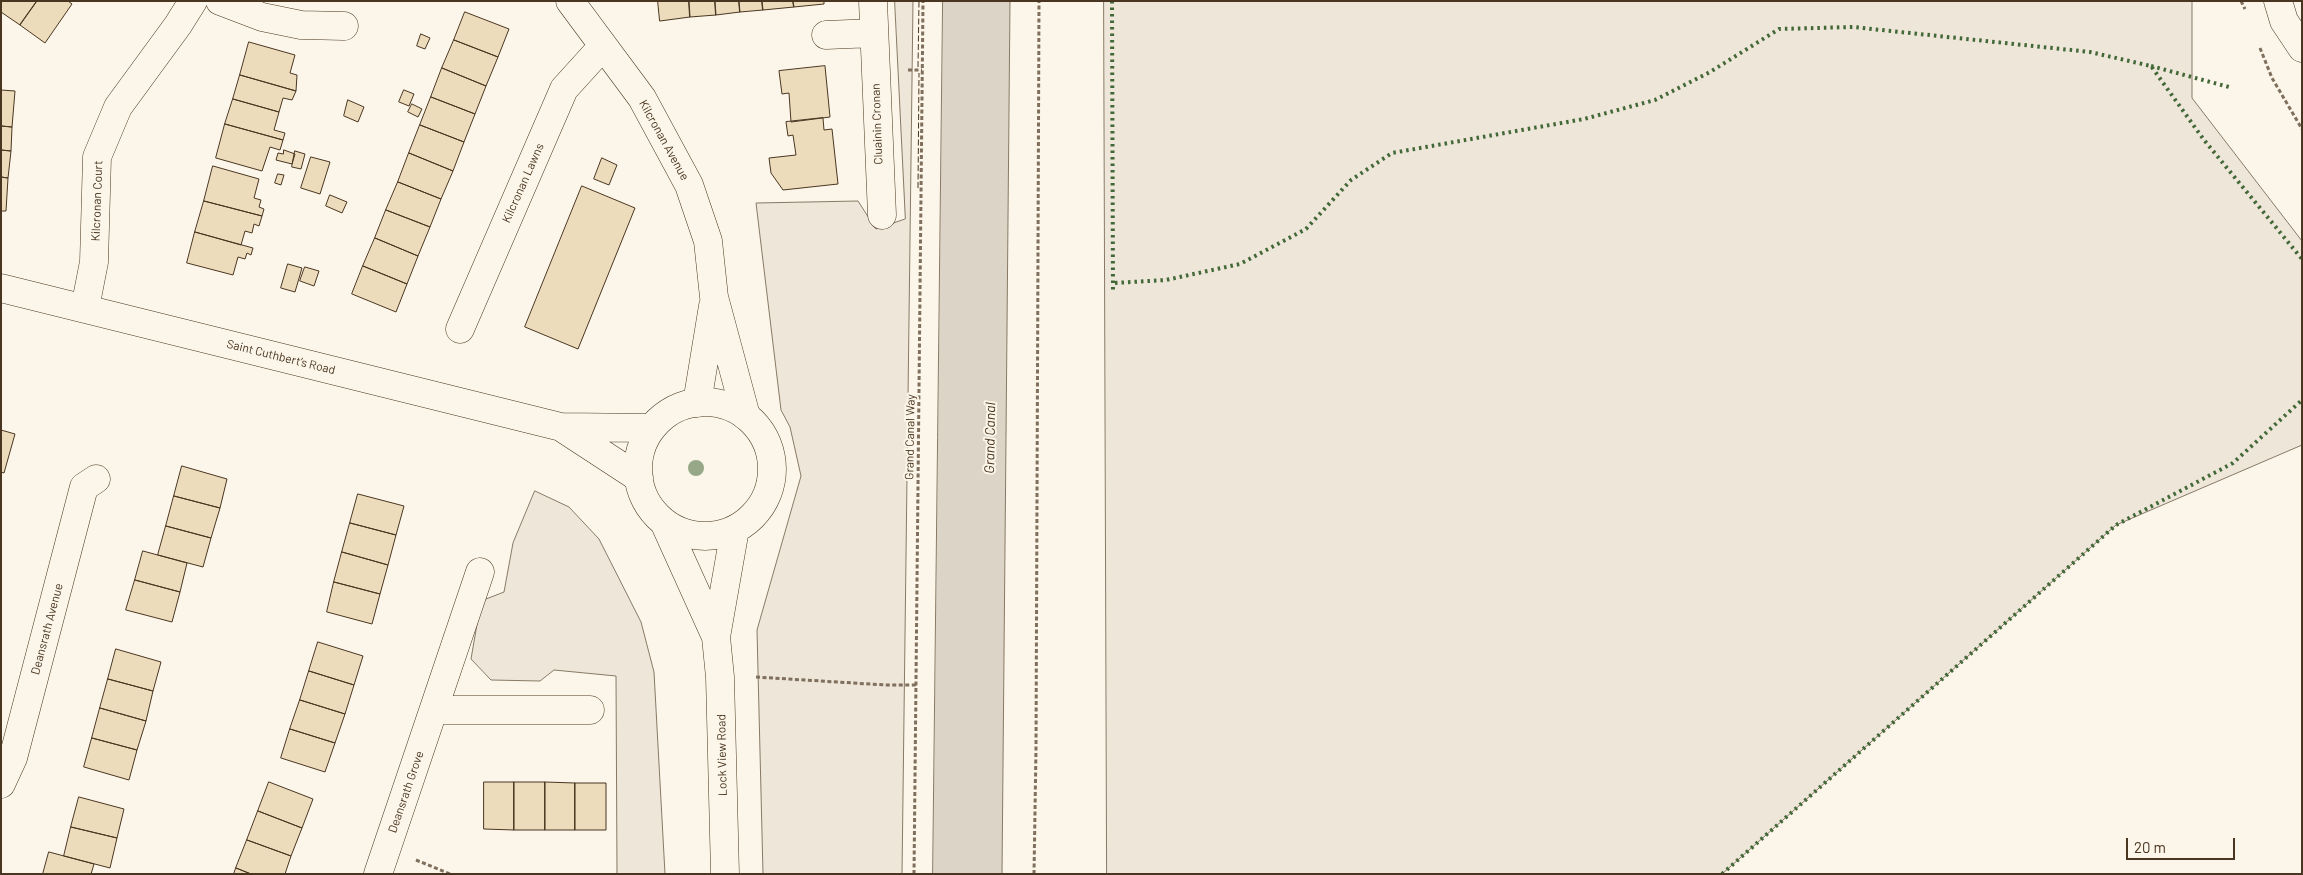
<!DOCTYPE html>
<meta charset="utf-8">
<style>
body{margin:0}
#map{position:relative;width:2303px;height:875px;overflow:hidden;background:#fbf6e9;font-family:Barlow,sans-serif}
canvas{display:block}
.frame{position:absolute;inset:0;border:2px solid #4a3520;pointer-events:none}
.scale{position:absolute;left:2126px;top:838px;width:109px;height:22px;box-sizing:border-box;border:2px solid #4a3520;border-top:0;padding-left:6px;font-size:15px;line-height:18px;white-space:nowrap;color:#4a3520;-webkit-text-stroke:4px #fbf6e9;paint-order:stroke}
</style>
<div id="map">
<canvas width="2303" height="875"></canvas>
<div class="frame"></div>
<div class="scale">20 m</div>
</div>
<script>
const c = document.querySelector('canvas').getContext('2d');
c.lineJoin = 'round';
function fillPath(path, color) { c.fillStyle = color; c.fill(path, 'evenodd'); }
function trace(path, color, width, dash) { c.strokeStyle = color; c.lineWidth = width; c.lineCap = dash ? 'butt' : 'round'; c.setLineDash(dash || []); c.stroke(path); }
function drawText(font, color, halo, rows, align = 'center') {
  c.font = font + ' Barlow,sans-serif'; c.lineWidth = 4; c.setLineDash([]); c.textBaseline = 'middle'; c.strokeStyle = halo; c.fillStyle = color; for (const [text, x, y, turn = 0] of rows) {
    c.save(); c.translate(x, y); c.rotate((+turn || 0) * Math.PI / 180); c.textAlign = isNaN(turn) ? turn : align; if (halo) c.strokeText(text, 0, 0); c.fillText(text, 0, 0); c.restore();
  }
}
const green = new Path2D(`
 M895,1H913L902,874H763L757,630L801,476L790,427L781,410L756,203L858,201L876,229L905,219Z
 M1104,1H2192V98L2302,241V445L2116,525L1722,874H1107Z
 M535,491L569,507L599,539L641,622L654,672L665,874H617L616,676L554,670L540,681L491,680L471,659L481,601L504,592L513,543Z`);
const water = new Path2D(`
 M943,1H1010L1002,874H933Z`);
const building = new Path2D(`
 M1,1H37L20,25L1,12Z
 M37,1H68L72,4L45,43L20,25Z
 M658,1H689L690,17L660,21Z
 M689,1H715L716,15L690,17Z
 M715,1H739L740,12L716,15Z
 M739,1H762L763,10L740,12Z
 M762,1H793L794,7L763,10Z
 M793,1H824V4L794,7Z
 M465,12L509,29L498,57L454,40Z
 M421,34L430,38L425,49L417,46Z
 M454,40L498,57L486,86L442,68Z
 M249,42L295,55L290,73L297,75L296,91L240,75Z
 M825,66L830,117L791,122L789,93L782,94L779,71Z
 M442,68L486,86L475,114L431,97Z
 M240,75L296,91L292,100L283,98L279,112L233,99Z
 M1,90L15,91L12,127L1,126Z
 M404,90L414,94L409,106L399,102Z
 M431,97L475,114L464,142L420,125Z
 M233,99L279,112L274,130L285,133L283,140L225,124Z
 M348,100L364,107L358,122L344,116Z
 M412,104L422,109L418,117L408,112Z
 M823,118L824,130L832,129L838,184L783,190L771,173L769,158L796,155L793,135L788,136L786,122Z
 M225,124L283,140L280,150L270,147L262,171L216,158Z
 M420,125L464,142L453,171L409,153Z
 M1,126L12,127L11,151L1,150Z
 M1,150L11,151L8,178L1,177Z
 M284,150L295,154L292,164L276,160L278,153L283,154Z
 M295,151L305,154L301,169L292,167Z
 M409,153L453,171L441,199L398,182Z
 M311,157L330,162L320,194L301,188Z
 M602,158L617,165L609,185L594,179Z
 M213,166L259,179L254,198L261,200L259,207L264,209L262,216L204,201Z
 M278,174L284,175L281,185L275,183Z
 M1,177L8,178L6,211H1Z
 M398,182L441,199L430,227L386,210Z
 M582,186L635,208L578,349L525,327Z
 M330,195L347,202L342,213L326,206Z
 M204,201L262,216L259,226L254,224L252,233L245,231L241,245L195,232Z
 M386,210L430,227L418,256L375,238Z
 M195,232L253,248L251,255L247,253L245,259L238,257L233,275L187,263Z
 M375,238L418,256L407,284L363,266Z
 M288,264L302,268L295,292L281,288Z
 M363,266L407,284L396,312L352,294Z
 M305,267L319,271L314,286L300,281Z
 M1,430L15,434L4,473L1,472Z
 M182,466L227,479L220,508L174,496Z
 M358,494L404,506L396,535L350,523Z
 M174,496L220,508L211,538L166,526Z
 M350,523L396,535L388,565L342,552Z
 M166,526L211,538L203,567L158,555Z
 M143,551L187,563L180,592L135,580Z
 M342,552L388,565L380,594L334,582Z
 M135,580L180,592L172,622L126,610Z
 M334,582L380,594L372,624L327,612Z
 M318,642L363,656L354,685L309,671Z
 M116,649L161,662L153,691L108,679Z
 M309,671L354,685L345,714L300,700Z
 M108,679L153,691L146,721L100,708Z
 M300,700L345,714L335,743L290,729Z
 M100,708L146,721L137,750L92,738Z
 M290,729L335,743L325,772L281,758Z
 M92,738L137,750L129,780L84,767Z
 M269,782L313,799L302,828L258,811Z
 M484,782H514V830L484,829Z
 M514,782H545V830H514Z
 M545,782L575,783V830H545Z
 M575,783H606V830H575Z
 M79,797L124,809L117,838L71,827Z
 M258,811L302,828L291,856L247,840Z
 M71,827L117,838L110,868L64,856Z
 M247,840L291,856L285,874H251L236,868Z
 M49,852L94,864L91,874H43Z
 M236,868L251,874H234Z`);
const path = new Path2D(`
 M2241,1L2245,9
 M2260,48L2272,78L2302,129
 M908,70H922
 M756,677L886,685H916
 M416,860L450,874
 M914,874L923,1
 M1034,874L1036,748L1039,1`);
const minor = new Path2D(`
 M220,1L262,17L301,25L344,26
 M570,1L642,98L689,185L708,241L714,297L746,416
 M873,1L882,215
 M2278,1L2284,21L2302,48
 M826,35L874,33
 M85,308L94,262L97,157L118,107L178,25L193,1
 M460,329L564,89L603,46
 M697,403L713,306
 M434,710H590
 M1,784L13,758L84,487L96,479
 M378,874L480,572`);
const tertiary = new Path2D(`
 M1,288L561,427L652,428
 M638 469a67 67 0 1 1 134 0a67 67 0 1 1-134 0Z
 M561,427L639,478
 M664,522L716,637
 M725,874L720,677L716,637L735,529`);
const hedge = new Path2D(`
 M1112,1L1113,292
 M2151,66L2229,87
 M1115,283L1166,280L1240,264L1306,229L1351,180L1392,153L1584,119L1655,100L1710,72L1779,29L1853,27L2090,52L2151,66L2204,140L2302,259
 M1722,874L2116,525L2233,463L2302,400`);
const fence = new Path2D(`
 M918,67L919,1
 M918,188L919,73`);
const trees = [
 [696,468]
];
const streetNames = [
 ["Cluainin Cronan",877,124,-92],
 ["Kilcronan Avenue",664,140,61],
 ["Kilcronan Lawns",523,183,-66],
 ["Kilcronan Court",97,201,-88],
 ["Saint Cuthbert’s Road",281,357,14],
 ["Grand Canal Way",910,437,-89],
 ["Deansrath Avenue",47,629,-75],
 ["Lock View Road",722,755,-91],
 ["Deansrath Grove",406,792,-71]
];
const waterNames = [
 ["Grand Canal",990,438,-89]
];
fillPath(green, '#ede6d9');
trace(green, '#887966', 1);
fillPath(water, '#dcd4c6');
trace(water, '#887966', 1);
fillPath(building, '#ecdcbc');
trace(building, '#4a3520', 1);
trace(minor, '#4a3520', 29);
trace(tertiary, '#4a3520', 29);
trace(path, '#7f6f5c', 3, [4, 2.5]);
trace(minor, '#fbf6e9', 28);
trace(tertiary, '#fbf6e9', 28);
trace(hedge, '#436837', 4, [2.5, 4]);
trace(fence, '#4a3520', 1, [6, 2.5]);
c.fillStyle = '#96a887';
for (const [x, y] of trees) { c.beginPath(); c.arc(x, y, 8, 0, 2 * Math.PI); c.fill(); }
drawText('12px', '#4a3520', '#fbf6e9', streetNames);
drawText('italic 14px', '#4a3520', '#fbf6e9', waterNames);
</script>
